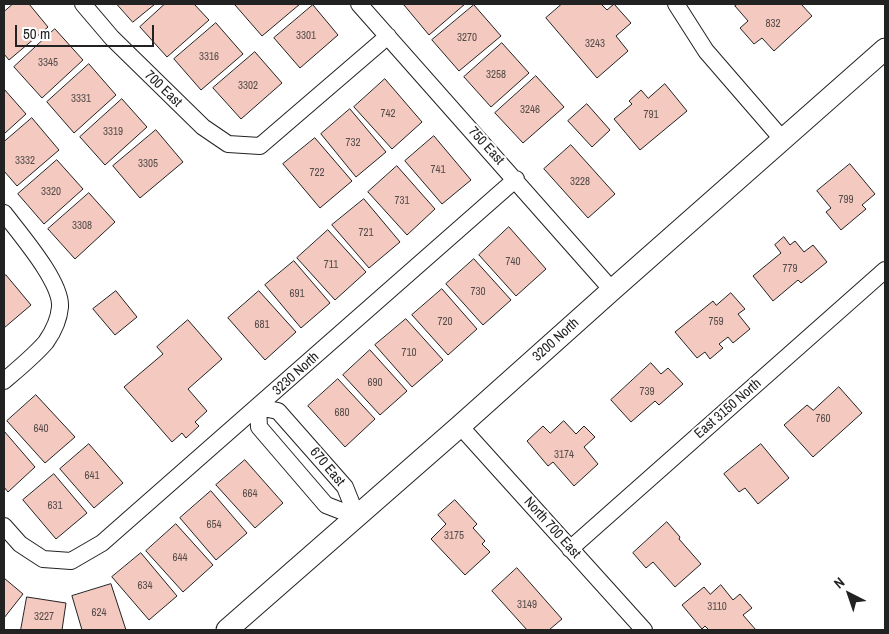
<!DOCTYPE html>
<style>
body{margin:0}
#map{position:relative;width:889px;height:634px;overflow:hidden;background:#fff;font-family:"Archivo Narrow",sans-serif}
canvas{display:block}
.frame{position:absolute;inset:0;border:5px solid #222;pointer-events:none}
.north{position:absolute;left:824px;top:569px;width:50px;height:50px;-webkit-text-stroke:4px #fff;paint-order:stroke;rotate:319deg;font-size:14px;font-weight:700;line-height:20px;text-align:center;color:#222}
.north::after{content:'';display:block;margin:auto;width:18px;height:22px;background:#222;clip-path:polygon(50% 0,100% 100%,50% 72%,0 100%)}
.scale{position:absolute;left:15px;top:25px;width:139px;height:22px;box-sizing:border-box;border:2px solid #222;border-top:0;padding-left:6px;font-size:15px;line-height:18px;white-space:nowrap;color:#222;-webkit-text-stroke:4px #fff;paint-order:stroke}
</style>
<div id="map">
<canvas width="889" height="634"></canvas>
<div class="frame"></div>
<div class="north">N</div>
<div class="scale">50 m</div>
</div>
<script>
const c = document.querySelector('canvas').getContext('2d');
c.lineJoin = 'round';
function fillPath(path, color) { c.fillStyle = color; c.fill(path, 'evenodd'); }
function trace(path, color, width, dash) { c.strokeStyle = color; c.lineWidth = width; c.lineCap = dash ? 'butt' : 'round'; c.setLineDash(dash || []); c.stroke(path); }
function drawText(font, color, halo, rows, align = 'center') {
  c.font = font + ' "Archivo Narrow",sans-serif'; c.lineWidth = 4; c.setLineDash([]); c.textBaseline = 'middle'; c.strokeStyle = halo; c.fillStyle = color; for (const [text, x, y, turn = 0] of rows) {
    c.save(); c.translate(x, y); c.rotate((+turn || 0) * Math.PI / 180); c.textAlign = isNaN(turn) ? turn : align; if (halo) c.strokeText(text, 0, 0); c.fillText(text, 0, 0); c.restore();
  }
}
const building = new Path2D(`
 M13,4H29L48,27L9,60L4,54V12Z
 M117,4H155L133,22Z
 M165,4H194L209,20L167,57L140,27Z
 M237,4H300L262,36L235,5Z
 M405,4H465L429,35L404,5Z
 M562,4H601L607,10L614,4L631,23L616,36L628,51L597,78L546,18Z
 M738,4H801L812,16L774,51L762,38L754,44L740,28L748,21L735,6Z
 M313,5L338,35L300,68L274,38Z
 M474,5L501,36L459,71L432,40Z
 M216,23L243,54L201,90L174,59Z
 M55,29L83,60L42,98L14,67Z
 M502,43L529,73L491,107L464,77Z
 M255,52L282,83L241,119L213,88Z
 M89,64L116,95L74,133L47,102Z
 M536,76L564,107L523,143L495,113Z
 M385,79L422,122L392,149L354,107Z
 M665,84L687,111L640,150L614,119L632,104L629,101L641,90L648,98Z
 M4,89L26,114L4,134Z
 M122,99L147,127L105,165L80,137Z
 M587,104L610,130L592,147L568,121Z
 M350,109L386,152L356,177L321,134Z
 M32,118L59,150L17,186L4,171V142Z
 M156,130L183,162L140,198L113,166Z
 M434,136L471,180L442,204L405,161Z
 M315,138L352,181L320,208L283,164Z
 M571,145L615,194L588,218L544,169Z
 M57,160L83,189L44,224L18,194Z
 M850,164L875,194L862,205L866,209L841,230L826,212L831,208L817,191Z
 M397,166L435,209L407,235L368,192Z
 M89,193L115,222L75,259L48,229Z
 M364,199L400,242L369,268L332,225Z
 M509,227L546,269L516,296L479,255Z
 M328,230L366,272L335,300L297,258Z
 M784,237L790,245L795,241L804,252L813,245L827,262L801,283L798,280L773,301L753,276L781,253L775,245Z
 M474,259L511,300L483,325L446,284Z
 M294,261L330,303L301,328L265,285Z
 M6,275L31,305L4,328V277Z
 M442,289L477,329L448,355L412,315Z
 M116,291L137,317L115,335L93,309Z
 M259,291L296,332L265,360L228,318Z
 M731,293L745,309L738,314L750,329L733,343L728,337L719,344L723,348L710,359L705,352L697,358L675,332L713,301L716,305Z
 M406,319L443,360L412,387L375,345Z
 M188,320L222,359L188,389L207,411L195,422L199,426L186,438L182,433L172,442L124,387L163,354L157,347Z
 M370,350L407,391L380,415L343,375Z
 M651,363L661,374L668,368L683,384L659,405L655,401L631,422L611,400Z
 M338,379L375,419L345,447L308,406Z
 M839,387L862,413L813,457L784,425L807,405L813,410Z
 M36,395L75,437L45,463L7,421Z
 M564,421L576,434L584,426L595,437L584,447L598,464L574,486L553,462L548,466L527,441L543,426L550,433Z
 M4,431L35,467L8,492L4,487Z
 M89,444L123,483L94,508L60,469Z
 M761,444L789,478L758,504L745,488L739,492L724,474Z
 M245,460L283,503L255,528L216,485Z
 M54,474L87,513L56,539L23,500Z
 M211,491L247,533L216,560L180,518Z
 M455,500L477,524L473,528L485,541L482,544L490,552L465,575L431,539L446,524L438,515Z
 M667,522L680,537L679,539L701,564L675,587L653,562L646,568L633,553Z
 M176,524L213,565L183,592L146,551Z
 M141,553L177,596L149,620L112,577Z
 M517,568L562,619L549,630H527L492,591Z
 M4,578L23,594L4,618Z
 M111,584L126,630H82L72,596Z
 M721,585L733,600L740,594L752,608L743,615L756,630H709L705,626L702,629L682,605L704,587L710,594Z
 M27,597L66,603L62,630H21Z`);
const minor = new Path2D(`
 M83,4L112,38L203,127L228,144L260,146L388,36
 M359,4L612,290
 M676,4L706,51L783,140
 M4,213C19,233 62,282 60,307C59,319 53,332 46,342C34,356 18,369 4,381
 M258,407L278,411L345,487L357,517L326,505L259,427Z
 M460,426L644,630
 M4,526L20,544L43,559L71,561L102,543L516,179
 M570,549L885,270`);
const tertiary = new Path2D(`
 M227,630L460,426L612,290L885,49`);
const numberNames = [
 ["832",773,24],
 ["3301",306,36],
 ["3270",467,38],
 ["3243",595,44],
 ["3316",209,57],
 ["3345",48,63],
 ["3258",496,75],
 ["3302",248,86],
 ["3331",81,99],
 ["3246",530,110],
 ["742",388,114],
 ["791",651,115],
 ["3319",113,132],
 ["732",353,143],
 ["3332",25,161],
 ["3305",148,164],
 ["741",438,170],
 ["722",317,173],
 ["3228",580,182],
 ["3320",51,192],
 ["799",846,200],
 ["731",402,201],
 ["3308",82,226],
 ["721",366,233],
 ["740",513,262],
 ["711",331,265],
 ["779",790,269],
 ["730",478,292],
 ["691",297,294],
 ["720",445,322],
 ["759",716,322],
 ["681",262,325],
 ["710",409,353],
 ["690",375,383],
 ["739",647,392],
 ["680",342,413],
 ["760",823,419],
 ["640",41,429],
 ["3174",564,455],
 ["641",92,476],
 ["664",250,494],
 ["631",55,506],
 ["654",214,525],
 ["3175",454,536],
 ["644",180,558],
 ["634",145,586],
 ["3149",527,605],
 ["3110",717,607],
 ["624",99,613],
 ["3227",44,617]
];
const streetNames = [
 ["700 East",163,89,44],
 ["750 East",486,146,48],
 ["3200 North",556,340,-42],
 ["3230 North",296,374,-42],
 ["East 3150 North",728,409,-41],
 ["670 East",327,467,50],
 ["North 700 East",552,528,48]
];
fillPath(building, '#f3c9c0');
trace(building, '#222', 1);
trace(minor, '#222', 18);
trace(tertiary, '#222', 23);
trace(minor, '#fff', 16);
trace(tertiary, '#fff', 21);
drawText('11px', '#564c4a', null, numberNames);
drawText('14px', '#222', '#fff', streetNames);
</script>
